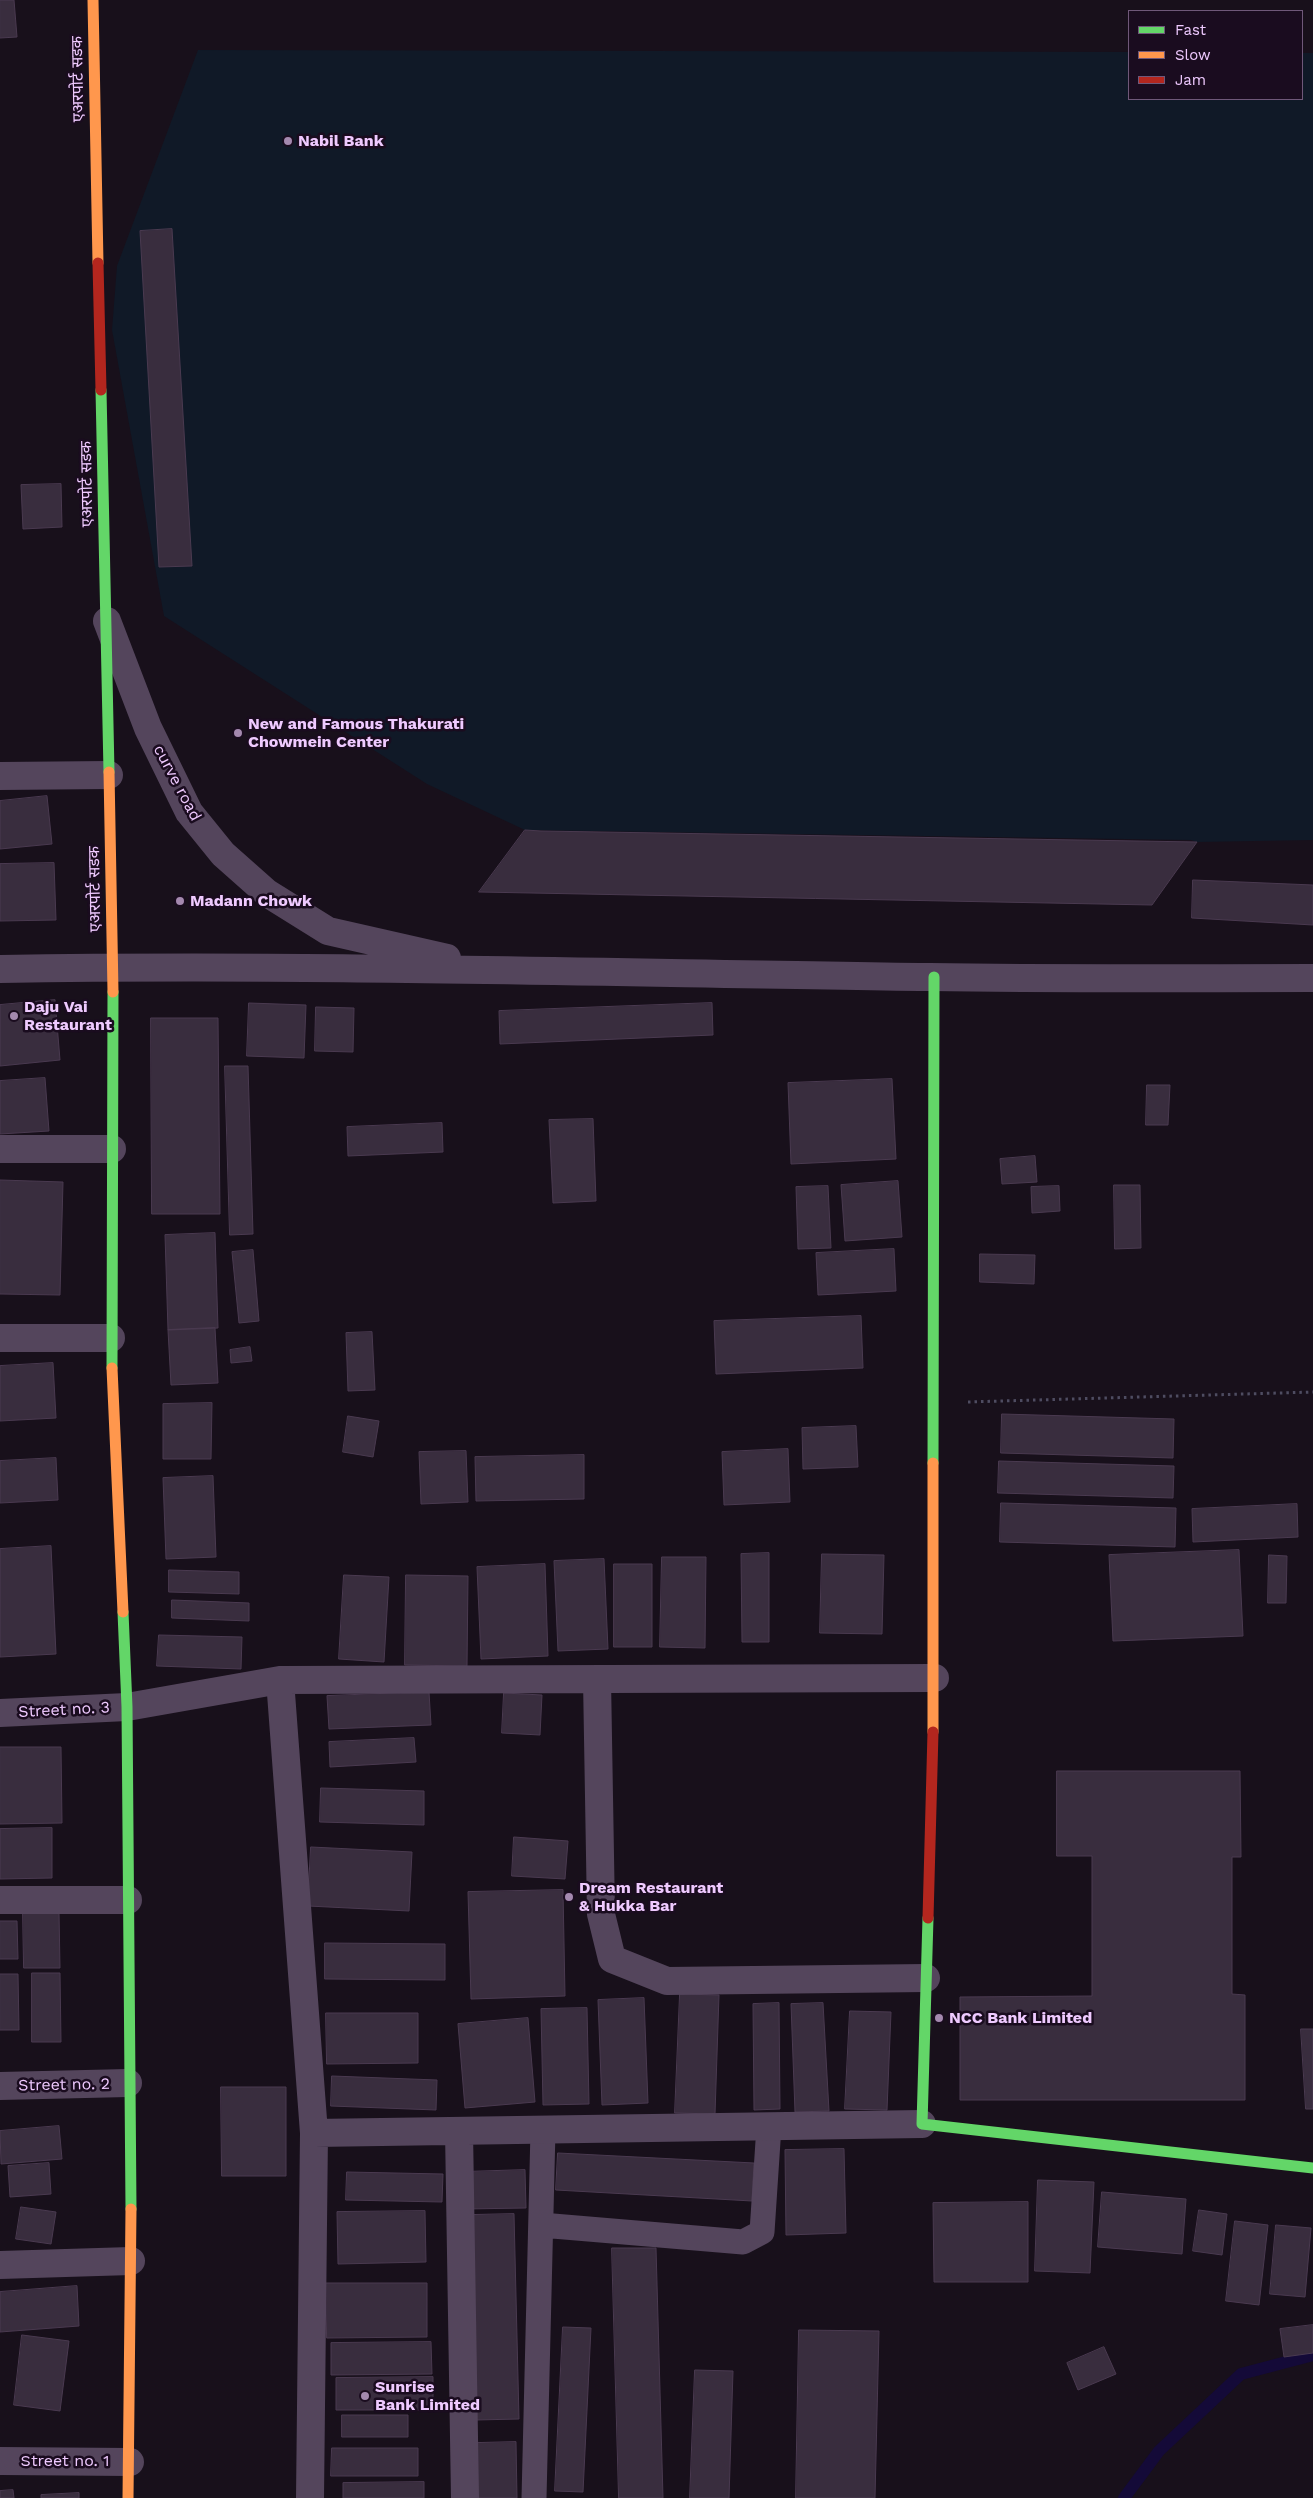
<!DOCTYPE html>
<meta charset="utf-8">
<style>
body{margin:0}
#map{position:relative;width:1313px;height:2498px;overflow:hidden;background:#18101b;font-family:"Work Sans",sans-serif}
canvas{display:block}
.legend{position:absolute;left:1128px;top:10px;width:175px;height:90px;box-sizing:border-box;background:#1a0c1f;border:1px solid #6f5879;margin:0;padding:6px 9px;list-style:none;font-size:15px;color:#efcaff}
.legend li{display:flex;align-items:center;gap:10px;height:25px}
.legend b{width:25px;border:1px solid #6f5879}
</style>
<div id="map">
<canvas width="1313" height="2498"></canvas>
<ul class="legend">
<li><b style="height:6px;background:#63d668"></b>Fast</li>
<li><b style="height:6px;background:#ff974d"></b>Slow</li>
<li><b style="height:6px;background:#b3261e"></b>Jam</li>
</ul>
</div>
<script>
const c = document.querySelector('canvas').getContext('2d');
c.lineJoin = 'round';
function fillPath(path, color) { c.fillStyle = color; c.fill(path, 'evenodd'); }
function trace(path, color, width, dash) { c.strokeStyle = color; c.lineWidth = width; c.lineCap = dash ? 'butt' : 'round'; c.setLineDash(dash || []); c.stroke(path); }
function drawText(font, color, halo, rows, align = 'center') {
  c.font = font + ' "Work Sans","Noto Sans Devanagari",sans-serif'; c.lineWidth = 5; c.setLineDash([]); c.textBaseline = 'middle'; c.strokeStyle = halo; c.fillStyle = color; for (const [text, x, y, turn = 0] of rows) {
    c.save(); c.translate(x, y); c.rotate((+turn || 0) * Math.PI / 180); c.textAlign = isNaN(turn) ? turn : align; if (halo) c.strokeText(text, 0, 0); c.fillText(text, 0, 0); c.restore();
  }
}
const green = new Path2D(`
 M198,50L1129,52V99H1302V53H1313V840L1197,842L1191,840L525,830L427,784L164,616L112,330L117,266Z`);
const stream = new Path2D(`
 M1124,2498L1159,2451L1241,2374L1313,2355`);
const building = new Path2D(`
 M0,0H14L17,37L0,38Z
 M172,229L192,566L159,567L140,231Z
 M61,484L62,527L23,529L21,485Z
 M47,796L52,844L0,849V801Z
 M525,830L541,831L1197,842L1152,905L479,892Z
 M54,863L56,920L0,921V864Z
 M1193,880L1313,885V925L1192,918Z
 M55,1000L60,1060L0,1066V1005Z
 M249,1003L306,1005L304,1058L247,1056Z
 M712,1003L713,1035L500,1044L499,1011Z
 M316,1007L354,1008L353,1052L315,1051Z
 M151,1018H218L220,1214H152Z
 M225,1066H248L253,1234L230,1235Z
 M45,1078L49,1131L0,1134V1081Z
 M892,1079L896,1159L791,1164L788,1083Z
 M1147,1085H1170L1168,1125H1146Z
 M593,1119L596,1201L553,1203L549,1120Z
 M442,1123L443,1152L348,1156L347,1127Z
 M1035,1156L1037,1182L1002,1184L1000,1159Z
 M0,1180L63,1182L60,1295L0,1294Z
 M898,1181L902,1237L845,1241L841,1185Z
 M1114,1185H1140L1141,1248L1115,1249Z
 M828,1186L831,1248L798,1249L796,1187Z
 M1059,1186L1060,1211L1032,1213L1031,1187Z
 M215,1233L218,1328L168,1330L165,1235Z
 M894,1249L896,1291L818,1295L816,1253Z
 M253,1250L259,1321L239,1323L232,1252Z
 M980,1254L1035,1255L1034,1284L980,1282Z
 M861,1316L863,1368L716,1374L714,1321Z
 M215,1328L218,1383L171,1385L168,1330Z
 M372,1332L375,1390L348,1391L346,1333Z
 M250,1347L252,1361L231,1363L230,1350Z
 M53,1363L56,1418L0,1421V1366Z
 M212,1403L211,1459H163V1404Z
 M1002,1414L1174,1419L1173,1458L1001,1453Z
 M348,1416L379,1421L373,1457L343,1452Z
 M856,1426L858,1467L803,1469L802,1428Z
 M788,1449L790,1502L724,1505L722,1452Z
 M466,1451L468,1502L421,1504L419,1452Z
 M584,1455V1499L476,1501L475,1457Z
 M56,1458L58,1500L0,1503V1461Z
 M999,1461L1174,1466L1173,1498L998,1493Z
 M213,1476L216,1557L166,1559L163,1478Z
 M1001,1503L1176,1508L1175,1547L1000,1542Z
 M1297,1504L1298,1537L1193,1542L1192,1509Z
 M51,1546L56,1654L0,1657V1549Z
 M1239,1550L1243,1636L1113,1641L1109,1555Z
 M769,1553V1642H742L741,1554Z
 M822,1554L884,1555L882,1634L820,1633Z
 M1269,1555L1287,1556L1286,1603H1268Z
 M662,1557H706L705,1648L660,1647Z
 M604,1559L608,1649L558,1651L554,1561Z
 M545,1564L548,1656L481,1659L477,1567Z
 M614,1564H652V1647H614Z
 M169,1570L239,1572V1594L169,1592Z
 M344,1575L389,1577L384,1662L339,1659Z
 M406,1575L468,1576L467,1666L405,1665Z
 M172,1600L249,1603V1621L172,1618Z
 M159,1635L242,1637L241,1669L157,1666Z
 M429,1692L431,1725L329,1729L327,1696Z
 M504,1693L542,1695L540,1735L502,1733Z
 M414,1738L416,1762L330,1767L329,1742Z
 M0,1747H61L62,1823L0,1824Z
 M1057,1771H1240L1241,1857H1232V1994L1245,1995V2100H960V1997L1092,1996V1856H1057Z
 M321,1788L424,1791V1825L320,1822Z
 M52,1828V1878L0,1879V1829Z
 M514,1837L568,1841L565,1879L512,1876Z
 M311,1847L412,1852L409,1911L308,1906Z
 M563,1890L565,1996L471,1999L468,1892Z
 M23,1913H59L60,1968H24Z
 M0,1921H17L18,1959H0Z
 M325,1943L445,1944V1980L325,1979Z
 M32,1973H60L61,2042H32Z
 M0,1974H18L19,2030H0Z
 M680,1994L719,1995L715,2114L675,2113Z
 M644,1998L648,2103L602,2105L598,2000Z
 M779,2003L780,2109L754,2110L753,2004Z
 M823,2003L829,2111L795,2112L791,2004Z
 M587,2008L589,2104L543,2105L541,2009Z
 M850,2011L891,2012L887,2110L845,2109Z
 M326,2013H418V2063L327,2064Z
 M528,2018L535,2102L465,2108L458,2024Z
 M1301,2029H1313V2109H1306Z
 M332,2076L437,2080L436,2110L331,2106Z
 M221,2087H286V2176H222Z
 M59,2126L62,2159L1,2164L0,2131Z
 M844,2149L846,2233L786,2235L785,2150Z
 M558,2153L754,2163L752,2201L556,2190Z
 M49,2163L51,2194L10,2197L8,2166Z
 M525,2170L526,2208L464,2209L463,2172Z
 M347,2172L443,2174L442,2202L346,2200Z
 M1038,2180L1094,2182L1090,2273L1035,2271Z
 M1102,2192L1186,2199L1182,2254L1098,2247Z
 M1028,2202V2282H934L933,2203Z
 M21,2207L56,2212L51,2244L16,2239Z
 M1199,2210L1227,2214L1222,2255L1193,2251Z
 M425,2211L426,2262L338,2264L337,2212Z
 M514,2214L519,2419L476,2420L471,2215Z
 M1235,2221L1268,2225L1259,2305L1226,2301Z
 M1276,2225L1311,2228L1305,2297L1270,2294Z
 M612,2248H656L663,2498H619Z
 M326,2283H427V2337L327,2338Z
 M77,2286L79,2326L0,2332V2292Z
 M1313,2325V2353L1284,2357L1280,2329Z
 M563,2327L591,2328L583,2492L555,2491Z
 M799,2330L879,2331L875,2498H796Z
 M22,2335L69,2341L60,2411L14,2405Z
 M431,2342L432,2374L331,2375V2343Z
 M1104,2347L1116,2374L1078,2390L1067,2363Z
 M695,2370L733,2371L729,2498H690Z
 M433,2377V2410H336V2378Z
 M342,2415H408V2437H342Z
 M516,2442L517,2498H478L477,2443Z
 M332,2448H418V2476H331Z
 M424,2482V2498H343V2483Z
 M13,2490L14,2498H0V2491Z
 M79,2493V2498H41V2495Z`);
const path = new Path2D(`
 M968,1402L1313,1392`);
const lane = new Path2D(`
 M541,2225L743,2242L762,2232L769,2126
 M534,2498L543,2130`);
const street = new Path2D(`
 M107,621L148,728L189,812L223,854L267,893L328,931L447,958
 M0,776L109,775
 M0,969C310,964 620,973 930,977C1058,979 1185,978 1313,978
 M0,1149H112
 M0,1338H111
 M597,1679L601,1914L612,1959L667,1981L926,1978
 M280,1680L314,2133L922,2124
 M0,1713L127,1707L280,1680L935,1678
 M0,1900H128
 M0,2086L128,2083
 M459,2131L465,2498
 M0,2265L131,2261
 M0,2461L130,2462
 M310,2498L314,2133`);
const fast = new Path2D(`
 M101,390L109,772
 M112,1368L113,992
 M933,1463L934,977
 M123,1612L127,1707L131,2209
 M928,1918L922,2124L1313,2168`);
const slow = new Path2D(`
 M93,0L98,263
 M109,772L113,992
 M112,1368L123,1612
 M933,1463V1732
 M128,2498L131,2209`);
const jam = new Path2D(`
 M98,263L101,390
 M928,1918L933,1732`);
const markers = [
 [288,141,5,"#a489af"],
 [238,733,5,"#a489af"],
 [180,901,5,"#a489af"],
 [14,1016,5,"#a489af"],
 [569,1897,5,"#a489af"],
 [939,2018,5,"#a489af"],
 [365,2396,5,"#a489af"]
];
const streetNames = [
 ["एअरपोर्ट सडक",78,79,-91],
 ["एअरपोर्ट सडक",87,484,-91],
 ["curve road",177,783,62],
 ["एअरपोर्ट सडक",95,889,-91],
 ["Street no. 3",64,1710,-3],
 ["Street no. 2",64,2085,-1],
 ["Street no. 1",65,2461]
];
const poiNames = [
 ["Nabil Bank",298,141],
 ["New and Famous Thakurati",248,724],
 ["Chowmein Center",248,742],
 ["Madann Chowk",190,901],
 ["Daju Vai",24,1007],
 ["Restaurant",24,1025],
 ["Dream Restaurant",579,1888],
 ["& Hukka Bar",579,1906],
 ["NCC Bank Limited",949,2018],
 ["Sunrise",375,2387],
 ["Bank Limited",375,2405]
];
fillPath(green, '#101927');
trace(stream, '#140a38', 12);
fillPath(building, '#392d3e');
trace(building, '#4a3a50', 1);
trace(path, '#4e4c61', 3, [2.5, 4]);
trace(lane, '#54455c', 25);
trace(street, '#54455c', 28);
trace(fast, '#63d668', 11);
trace(slow, '#ff974d', 11);
trace(jam, '#b3261e', 11);
for (const [x, y, r, color] of markers) { const dot = new Path2D(); dot.arc(x, y, r, 0, 2 * Math.PI); c.fillStyle = color; c.fill(dot); trace(dot, '#1a0c1f', 2); }
drawText('16px', '#efcaff', '#1a0c1f', streetNames);
drawText('bold 16px', '#efcaff', '#1a0c1f', poiNames, 'left');
</script>
